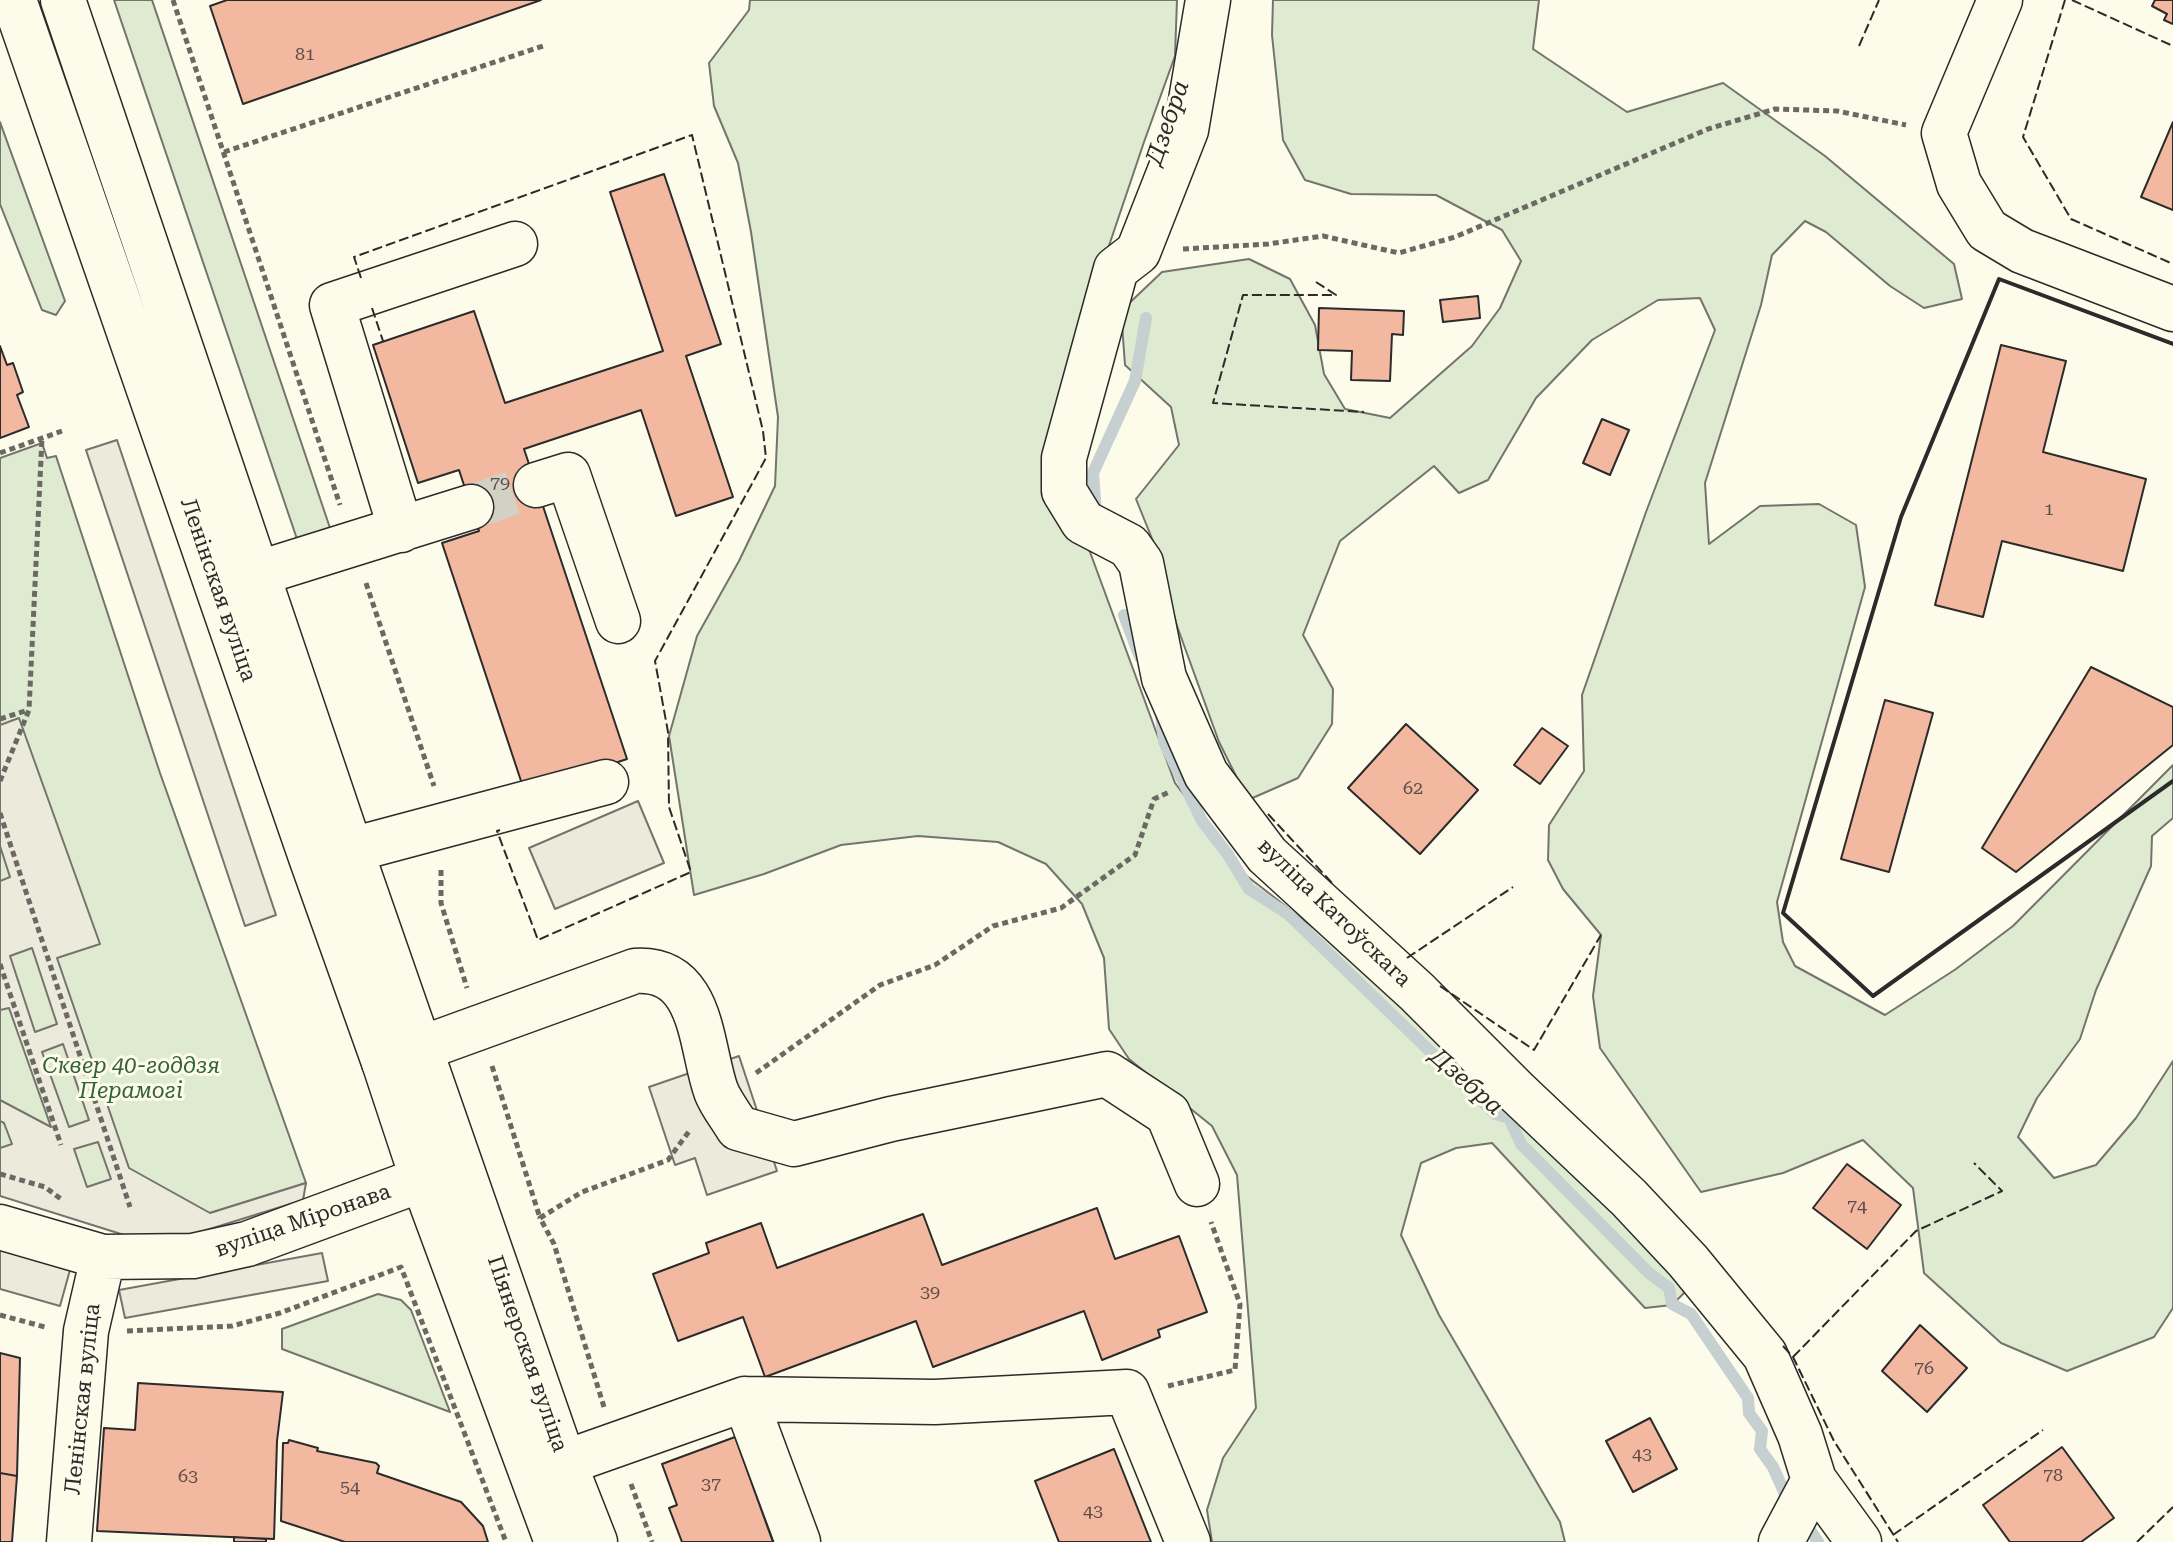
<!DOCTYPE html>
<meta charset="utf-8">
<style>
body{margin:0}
canvas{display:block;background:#fdfbea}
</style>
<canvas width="2173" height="1542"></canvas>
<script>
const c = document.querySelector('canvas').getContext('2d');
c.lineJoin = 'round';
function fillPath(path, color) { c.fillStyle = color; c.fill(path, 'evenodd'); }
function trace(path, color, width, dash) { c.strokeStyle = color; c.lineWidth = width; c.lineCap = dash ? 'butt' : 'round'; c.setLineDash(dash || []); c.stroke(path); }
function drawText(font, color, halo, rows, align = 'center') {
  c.font = font + ' "Roboto Serif",serif'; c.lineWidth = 6; c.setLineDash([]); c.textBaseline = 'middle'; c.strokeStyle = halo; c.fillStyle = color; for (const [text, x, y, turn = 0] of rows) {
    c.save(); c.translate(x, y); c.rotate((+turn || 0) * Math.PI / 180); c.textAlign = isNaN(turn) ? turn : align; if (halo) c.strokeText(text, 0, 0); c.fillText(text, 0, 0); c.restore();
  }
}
const green = new Path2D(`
 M114,0H152L331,531L298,542Z
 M750,0H1177L1175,56L1144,142L1090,302L1062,508L1090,552L1175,783L1243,873L1409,1002L1668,1263L1685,1292L1672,1305L1645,1308L1492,1143L1456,1148L1421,1163L1401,1235L1439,1315L1560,1522L1565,1542H1212L1207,1510L1223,1458L1256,1408L1237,1175L1212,1126L1129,1059L1109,1029L1104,958L1082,904L1046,864L998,842L918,836L841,845L764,874L694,895L669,736L697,636L739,561L775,486L778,417L751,232L738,163L714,106L709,63L749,10Z
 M1273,0H1539L1533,49L1627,112L1723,83L1825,156L1954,264L1962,299L1924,308L1890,286L1826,232L1805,221L1772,255L1761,305L1705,483L1709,544L1760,506L1819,504L1856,525L1865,587L1777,902L1783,942L1795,966L1885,1015L1956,969L2013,926L2173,765V818L2152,836L2151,866L2096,990L2080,1039L2037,1098L2018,1137L2054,1178L2096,1165L2136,1118L2173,1061V1308L2154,1337L2067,1371L2001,1343L1924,1273L1913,1188L1863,1140L1783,1173L1701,1192L1600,1048L1593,996L1601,935L1563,889L1548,860L1549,825L1584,771L1582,695L1646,512L1715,330L1700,298L1658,300L1592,340L1536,398L1488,480L1459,493L1434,466L1340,541L1303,635L1333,689L1332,724L1298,778L1248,800L1219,742L1177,626L1155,546L1136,499L1179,445L1171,407L1125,365L1121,311L1162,272L1249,259L1290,279L1315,325L1324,374L1345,409L1390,418L1472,346L1500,308L1521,261L1502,230L1436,195L1351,194L1305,180L1283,140L1272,35Z
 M0,122L65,301L56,315L42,310L0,204Z
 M42,443L47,458L56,456L160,773L306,1183L210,1213L162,1216L0,1169V458Z
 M378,1294L401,1300L411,1310L450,1412L282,1349V1329Z`);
const parking = new Path2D(`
 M117,440L276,915L245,926L86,450Z
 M19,718L100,944L57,958L129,1168L210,1213L306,1183L303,1200L168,1242L140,1240L0,1196V1148L12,1144L4,1123L0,1121V1100L51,1127L9,1008L0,1010V881L10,877L0,846V725ZM32,948L57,1024L35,1032L10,956ZM63,1044L89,1120L69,1127L42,1052ZM98,1142L111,1179L87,1187L74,1149Z
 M638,801L664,863L555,909L529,848Z
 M739,1056L777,1171L707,1195L695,1158L675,1165L649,1087Z
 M0,1250L70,1270L60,1306L0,1289Z
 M322,1253L328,1281L125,1318L119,1290Z`);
const stream = new Path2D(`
 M1096,513L1093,473L1135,381L1146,318
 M1124,615L1140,657
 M1161,715L1164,742L1202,821L1227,853L1249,889L1288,914L1495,1114L1509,1118L1521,1144L1649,1273L1669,1288L1672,1304L1691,1314L1748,1398L1749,1413L1762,1431L1760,1449L1773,1467L1789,1503
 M1803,1520L1818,1542`);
const building = new Path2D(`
 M227,0H541L243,104L210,6Z
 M2155,0H2173V24L2164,20L2167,14L2152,6Z
 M2173,122V210L2141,197Z
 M664,174L721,344L686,356L733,497L676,516L641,410L524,449L627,759L525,793L442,543L479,531L459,470L418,483L373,345L474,311L505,403L663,351L610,192Z
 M1478,296L1480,318L1443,322L1440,300Z
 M1319,308L1404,311L1403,335L1392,334L1390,381L1351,380L1352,351L1318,350Z
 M2001,345L2066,361L2043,452L2146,479L2123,571L2002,541L1983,617L1935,605Z
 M0,346L7,365L13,363L23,392L17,395L29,427L0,438Z
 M1602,419L1629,430L1610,475L1583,463Z
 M2091,667L2173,707V745L2016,872L1982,848Z
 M1885,700L1933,713L1889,872L1841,859Z
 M1406,724L1478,790L1420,854L1348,788Z
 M1542,728L1568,746L1540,784L1514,765Z
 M1847,1164L1901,1205L1867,1249L1813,1208Z
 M1097,1208L1115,1259L1179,1236L1207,1312L1158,1330L1160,1337L1102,1360L1084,1311L933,1367L916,1321L765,1377L743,1317L678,1341L653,1274L709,1253L706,1243L761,1223L777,1268L923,1214L942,1265Z
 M1920,1325L1967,1368L1927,1412L1882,1371Z
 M0,1353L20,1358L17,1476L0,1473Z
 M138,1383L283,1392L277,1441L274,1539L97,1531L104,1428L135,1430Z
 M1650,1418L1677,1469L1633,1492L1606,1441Z
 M735,1437L773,1542H682L669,1508L677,1505L662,1464Z
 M289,1440L318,1448L317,1451L376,1463L379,1466L377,1473L461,1502L483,1526L488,1542H345L281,1521L283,1443H288Z
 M2062,1447L2114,1518L2081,1542H2010L1983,1505Z
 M1114,1449L1151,1542H1059L1035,1481Z
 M0,1473L17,1476L12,1542H0Z
 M234,1537L266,1539V1542H234Z`);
const minorTunnel = new Path2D(`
 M471,507L536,485`);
const path = new Path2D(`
 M173,0L340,505
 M224,152L543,46
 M1183,249L1268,244L1323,236L1399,253L1455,237L1708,129L1775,109L1837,111L1906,125
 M0,453L62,431
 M366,583L434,786
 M0,719L28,710
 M0,781L29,710L42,438
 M0,813L130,1207
 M441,870V903L467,988
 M0,964L61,1145
 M492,1066L540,1218
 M756,1073L880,985L935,965L993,926L1061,908L1135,855L1154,799L1169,792
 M0,1174L45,1187L61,1199
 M0,1315L45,1327
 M127,1331L232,1326L280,1313L401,1267L506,1542
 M1168,1386L1235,1370L1240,1304L1211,1222
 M604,1407L554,1244L540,1218L582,1192L668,1160L690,1130
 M631,1484L652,1542`);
const minor = new Path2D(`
 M1208,0L1186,130L1138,252L1116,269L1064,458V491L1083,522L1129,546L1141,563L1164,678L1206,774L1267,855L1417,992L1517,1092L1629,1198L1688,1261L1765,1355L1800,1435L1814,1480L1859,1542
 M2000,0L1944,133L1959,184L1987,230L2022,251L2173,309
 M536,485L568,475L618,621
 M401,530L332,305L515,244
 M221,585L471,507
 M314,860L606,782
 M384,1062L635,971C704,967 700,1046 716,1091C721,1104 731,1116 738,1128L794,1144L891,1119L1107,1074L1168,1114L1197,1184
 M0,1227L103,1257L193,1256L247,1244L458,1166
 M745,1399L798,1542
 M564,1463L745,1399L935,1402L1127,1392L1188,1542
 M69,1542L86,1331L103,1257
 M1781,1542L1814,1480`);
const major = new Path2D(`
 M14,0L312,860L384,1062L423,1180L557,1542
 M63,0L350,848L564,1463L595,1542`);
const fence = new Path2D(`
 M2065,0L2023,137L2071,219L2173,264
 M2072,0L2173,46
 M1859,46L1879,0
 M361,278L354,257L692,135L763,431L766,458L655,661L668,732L669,807L691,872L538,940L497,831L500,830
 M1316,282L1336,295H1243L1213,403L1364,412
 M372,308L383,341
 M1268,814L1333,884
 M1407,958L1513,887
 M1440,986L1534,1050L1601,935
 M1783,1346L1793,1357L1834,1441L1898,1542
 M1793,1357L1916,1231L2002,1191L1974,1163
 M1893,1535L2043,1430
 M2137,1542L2173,1507`);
const wall = new Path2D(`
 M2173,344L1999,279L1901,517L1783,913L1873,996L2173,781`);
const numberNames = [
 ["81",305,55],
 ["79",500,484],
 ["1",2049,510],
 ["62",1413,789],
 ["74",1857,1207],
 ["39",930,1293],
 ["76",1924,1369],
 ["43",1642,1455],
 ["78",2053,1476],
 ["63",188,1477],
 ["37",711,1485],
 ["54",350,1488],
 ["43",1093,1512]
];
const streetNames = [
 ["Ленінская вуліца",218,590,71],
 ["вуліца Катоўскага",1334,913,44],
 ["вуліца Міронава",303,1221,-19],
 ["Піянерская вуліца",527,1354,71],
 ["Ленінская вуліца",83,1399,-84]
];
const parkNames = [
 ["Сквер 40-годдзя",131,1067],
 ["Перамогі",131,1092]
];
const waterNames = [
 ["Дзебра",1168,123,-71],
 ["Дзебра",1466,1082,41]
];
fillPath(green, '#deebd1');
trace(green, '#74746e', 2);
fillPath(parking, '#eceadb');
trace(parking, '#74746e', 2);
trace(stream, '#c7d0d0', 12);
fillPath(building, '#f2b8a0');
trace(building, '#2b2b2b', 2);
trace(minorTunnel, '#d3d1c4', 44, [44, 22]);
trace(minor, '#2b2b2b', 47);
trace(major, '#2b2b2b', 47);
trace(path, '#6a6964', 5, [6, 4]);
trace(minor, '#fdfbea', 44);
trace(major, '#fdfbea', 44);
trace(fence, '#2b2b2b', 2, [10, 4]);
trace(wall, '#2b2b2b', 4);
drawText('18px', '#5d4e48', null, numberNames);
drawText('22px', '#2b2b2b', '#fdfbea', streetNames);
drawText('italic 22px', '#34623c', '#fdfbea', parkNames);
drawText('italic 24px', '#2b2b2b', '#fdfbea', waterNames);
</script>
